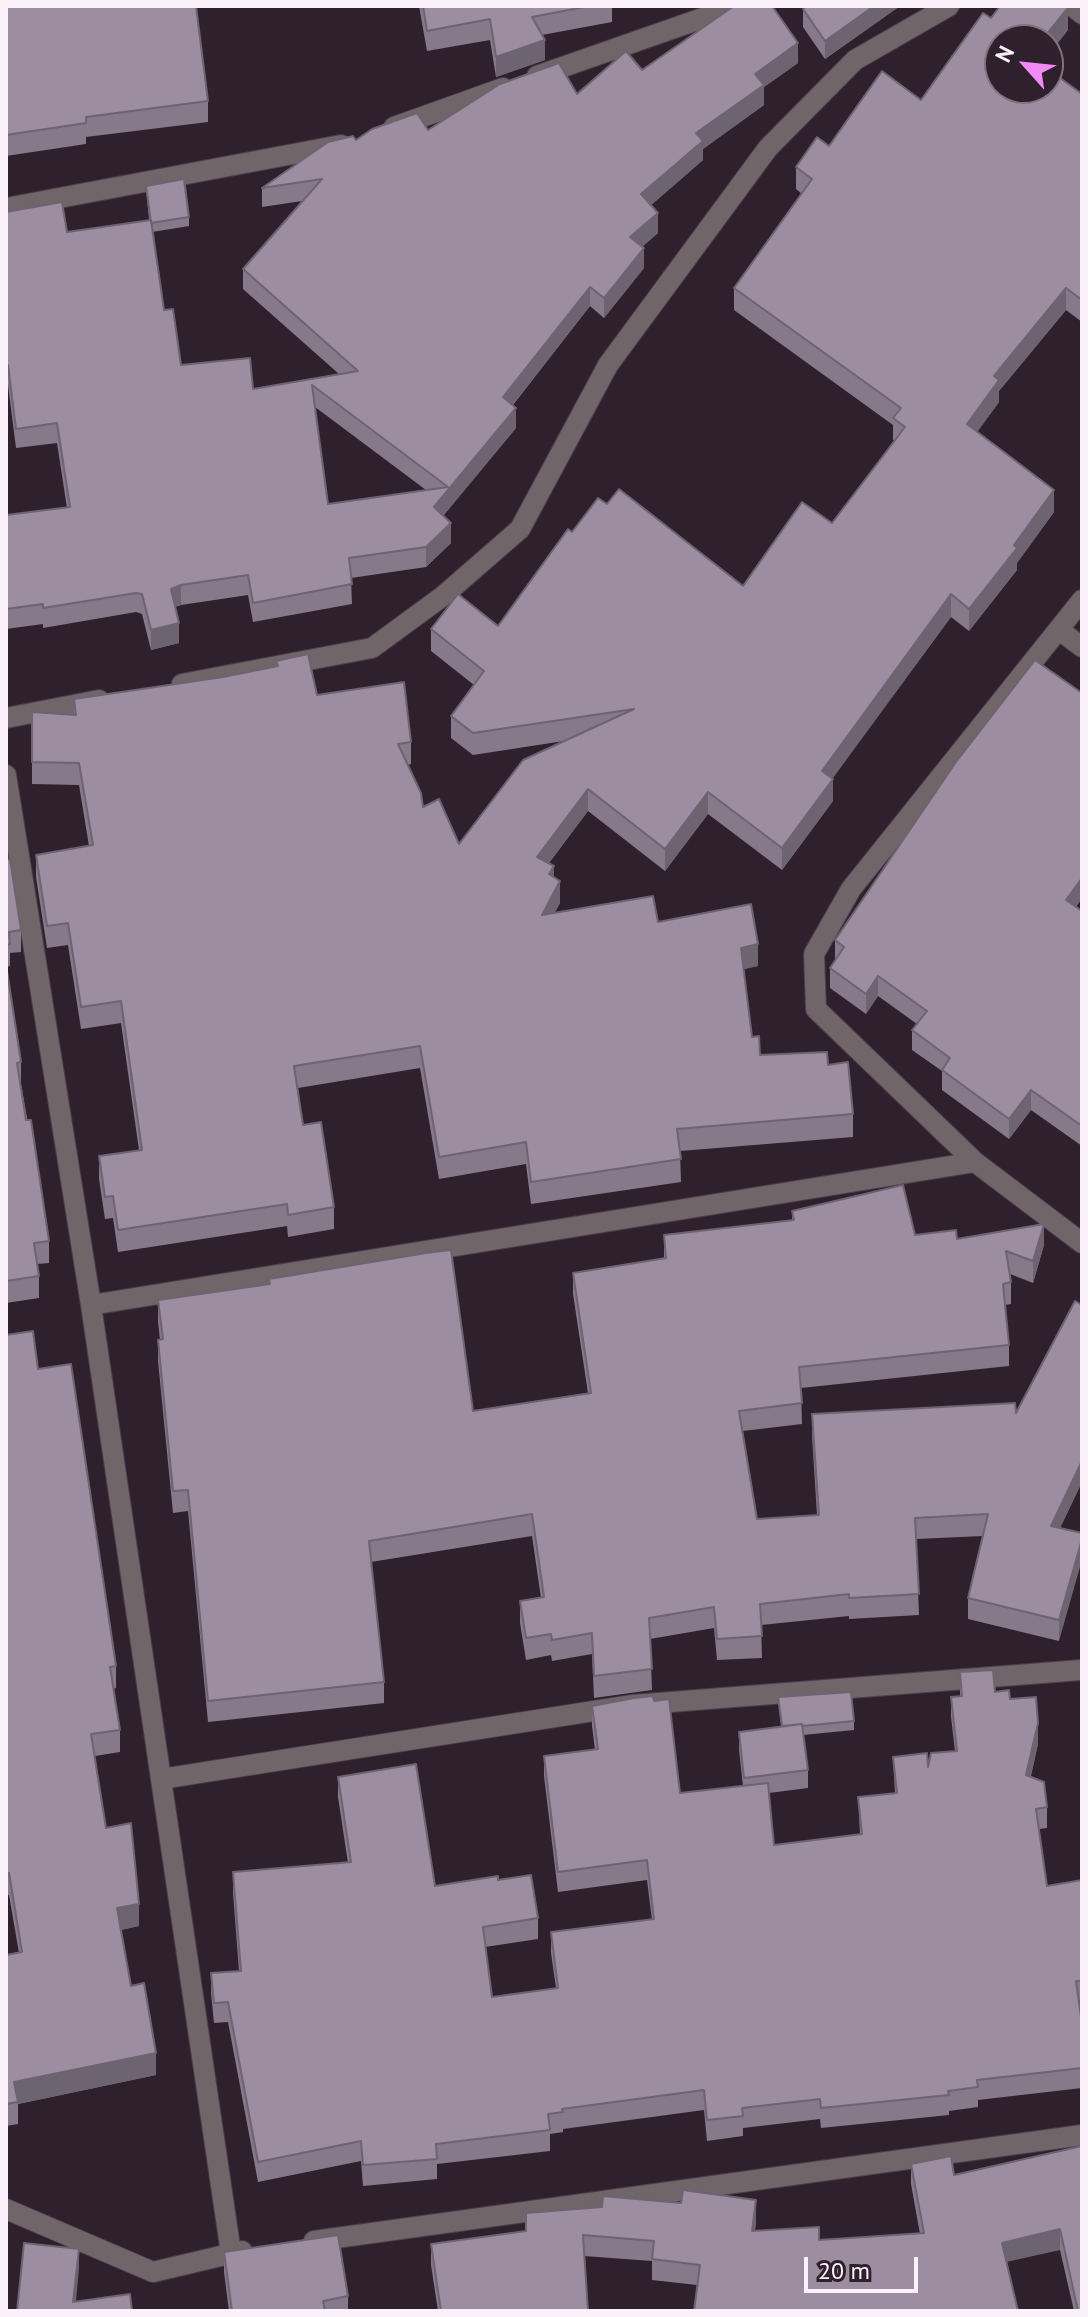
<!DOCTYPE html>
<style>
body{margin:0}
#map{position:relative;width:1088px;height:2317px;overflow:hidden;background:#2f202e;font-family:"PT Sans",sans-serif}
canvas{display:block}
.frame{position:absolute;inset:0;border:8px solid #fbf1fa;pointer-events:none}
.north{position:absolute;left:984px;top:24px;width:80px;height:80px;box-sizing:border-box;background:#2f202e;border:2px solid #817480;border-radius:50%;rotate:297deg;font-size:22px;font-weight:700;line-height:32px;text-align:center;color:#fbf1fa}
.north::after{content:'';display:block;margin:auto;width:28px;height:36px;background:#f08bf6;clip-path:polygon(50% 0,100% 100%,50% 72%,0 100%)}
.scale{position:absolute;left:804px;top:2257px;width:114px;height:36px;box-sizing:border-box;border:4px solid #fbf1fa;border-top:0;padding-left:10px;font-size:24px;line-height:28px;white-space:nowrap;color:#fbf1fa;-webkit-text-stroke:6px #2f202e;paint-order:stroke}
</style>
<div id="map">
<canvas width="1088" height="2317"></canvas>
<div class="frame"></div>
<div class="north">N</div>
<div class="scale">20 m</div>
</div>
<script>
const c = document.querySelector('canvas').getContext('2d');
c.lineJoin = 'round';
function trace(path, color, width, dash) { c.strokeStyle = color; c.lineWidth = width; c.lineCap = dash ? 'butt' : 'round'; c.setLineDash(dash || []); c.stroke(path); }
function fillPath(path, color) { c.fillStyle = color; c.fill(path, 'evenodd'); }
const minor = new Path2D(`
 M1072,6L1082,14
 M537,76L737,6
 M394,127L503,88
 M6,208L341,145
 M1082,600L851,889L814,954L816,1009L975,1162L1082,1243
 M1059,630L1082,647
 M182,684L372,648L443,596L520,529L608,365L768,148L855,60L949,6
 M6,718L99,700
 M6,775L91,1305L231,2253
 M91,1305L975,1162
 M161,1779L632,1705L1081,1670
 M6,2209L153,2272L242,2251
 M314,2241L1082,2135`);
const wall = new Path2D(`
 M6,6L208,101V122L86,137V144L6,156Z
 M419,6H612V22L542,35L545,60L496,77L490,40L427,51Z
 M900,6L825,59L803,27V9Z
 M991,18L1068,30L1048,55V40H1000L1082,94V322L1066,310L999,391V402L977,432L1054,512L1017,563V570L969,631L951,617L832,778L833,801L782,870L708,814L665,871L588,811L549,863L560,903L554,913L658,922L758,966L743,969L752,1037L760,1055L828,1065L853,1114V1137L680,1151L681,1182L531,1204L526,1164L439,1179L420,1068L298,1088L303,1125L334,1207V1229L288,1237L287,1226L118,1252L113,1218L105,1219L99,1179V1156L139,1150L121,1023L81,1029L68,945L47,948L36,877V855L89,846L79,785L32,784V712L74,715V699L223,677L276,666V661L317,695L411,742V764L408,765L423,807L459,844L564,741L473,755L451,738V716L474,685L431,651V629L498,626L572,532L607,504L743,586L832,523L895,441L893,440V425L734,310V288L802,194L796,189V167L829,146L921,100Z
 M798,63L764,87V105L703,149V160L651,205L658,233L642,247L644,268L604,318L590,306L513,405L516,428L443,516L451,543L426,567L351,578L352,604L253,622L248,595L181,605L175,607L179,643L151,650L142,614L136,612L43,628V624L6,629V515L67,508L57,443L16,448L8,385H6V212L67,232L149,220L146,186L189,217V226L152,232L164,310L181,365L253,389L339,374L243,289V269L302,201L262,207V188L356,140L428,130L577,94L642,70ZM315,407L426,490L328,504Z
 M1082,693V898L1076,907L1082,911V1146L1031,1110L1009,1139L942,1090V1071L912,1050V1030L917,1024L878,996L866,1014L830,988V968L835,960V940Z
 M6,860L21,930V952L10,953V966L6,967L21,1062V1084L49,1241V1263L37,1264L39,1276V1298L6,1303Z
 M792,1211L915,1235L1044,1245L1033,1283L1010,1274L1011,1282V1304L1005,1305L1009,1345V1366L801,1388L802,1424L743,1431L757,1519L817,1515L812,1436V1414L1016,1413L1082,1305V1482L1060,1528L1059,1641L968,1619V1598L983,1536L916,1539L919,1615L849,1619V1616L761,1625L762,1658L717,1660L714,1628L650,1639L652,1690L594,1698L592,1654L552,1661L551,1655L526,1660L520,1623V1601L541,1598L532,1536L371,1562L384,1682V1703L208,1722L188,1511L173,1513L158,1361V1340H160L158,1321V1300L269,1284V1279L473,1411L588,1393L573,1294V1273L664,1258V1235L792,1220Z
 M6,1335L38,1369L116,1666V1688L113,1689L120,1730V1752L95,1756L106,1828L139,1926L120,1930L131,1986L156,2075L18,2104V2124L6,2126V1955L19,1953L9,1895L6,1896Z
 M960,1672L1010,1699L1038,1744L1031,1776L1047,1807V1828L1039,1829L1047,1886L1082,1880V2001H1079L1082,2024V2088L978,2100V2107L949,2111V2115L821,2128L820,2119L743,2128V2136L707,2141L704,2110L563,2129V2132L550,2134V2151L437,2164V2179L363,2186L361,2161L258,2182L228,2022L214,2023L211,1993V1973L239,1971L233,1893V1872L348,1863L338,1797V1777L435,1886L498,1880L538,1918V1939L485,1947L492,1997L556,1988L551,1953V1932L652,1920L647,1880L558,1892L544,1776V1756L595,1750L592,1726V1706L654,1701L680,1793L743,1786L739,1750V1732L781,1726L778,1697L854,1721V1730L803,1735L808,1770V1788L769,1793L774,1845L860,1834L858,1797L895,1793L893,1757L928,1767L955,1751L951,1717V1697L960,1696Z
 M1082,2146V2311H1074L1060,2250L697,2285L652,2280V2261L584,2256L588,2311H438L431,2265V2244L756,2221L755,2231L819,2240L920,2234L911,2184V2164L954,2175Z
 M224,2252L348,2296V2311H229L224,2272Z`);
const shadedWall = new Path2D(`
 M874,6H900L825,59V41Z
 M1068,8V30L1048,55V40H1042Z
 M545,40V60L496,77V57Z
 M798,43V63L764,87V105L703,149V160L641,214V194L696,133L755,74Z
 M658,213V233L630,257V237Z
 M644,248V268L604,318V298Z
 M590,287V306L503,417V397Z
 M1066,288V310L999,391V402L967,446V424L994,376Z
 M516,408V428L434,527V507Z
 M1054,490V512L1017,563V570L969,631V609Z
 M451,523V543L426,567V547Z
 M181,585V605L171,608V589Z
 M951,594V617L822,793V771Z
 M179,623V643L151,650V630Z
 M833,779V801L782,870V848Z
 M588,789V811L537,879V857Z
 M708,792V814L665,871V849Z
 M554,866V888L549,874Z
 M1082,878V898L1066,920V900Z
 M560,881V903L542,937V915Z
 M758,944V966L741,970V948Z
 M878,976V996L866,1014V994Z
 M1031,1090V1110L1009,1139V1119Z
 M1044,1224V1245L1033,1283V1261Z
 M1082,1461V1482L1051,1547V1526Z
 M1082,1539V1560L1059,1641V1620Z
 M1038,1723V1744L1026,1795V1775Z
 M139,1904V1926L117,1931V1908Z
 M156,2053V2075L18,2104L14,2082Z
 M756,2200V2221L752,2251V2231Z
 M1060,2229V2250L1002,2263V2243Z
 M79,2249V2269L75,2311L73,2302Z`);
const building = new Path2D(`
 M6,6H196L208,101L86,117V123L6,135Z
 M423,6H590L532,17L545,40L496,57L490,19L427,31Z
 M734,6H772L798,43L755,74L764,85L696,133L703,141L641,194L658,213L630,237L644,248L604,298L590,287L503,397L516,408L434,507L451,523L426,547L349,558L352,584L253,603L248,575L181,585L171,589L179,623L151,630L142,594L136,593L43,608V604L6,609V515L70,507L57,423L16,429L8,365L6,366V212L62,202L67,232L151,220L164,310L173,309L181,365L250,358L253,389L358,371L243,269L322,179L262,188L328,142L353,136L356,140L372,129L417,113L428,130L500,84L559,63L577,94L626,51L642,70ZM312,385L448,487L328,504Z
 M806,6H874L825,41L803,9Z
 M1000,6H1066L1068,8L1042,40H1000V88H1048V69L1082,94V300L1066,288L994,376L999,380L967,424L1054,490L1014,545L1017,548L969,609L951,594L822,771L833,779L782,848L708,792L665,849L588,789L537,857L554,866L549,874L560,881L542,915L653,896L658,922L751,904L758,944L741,948L752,1037L759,1036L760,1055L827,1052L828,1065L848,1062L853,1114L677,1129L681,1159L531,1182L526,1142L439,1157L420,1046L294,1066L303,1125L321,1122L334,1207L288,1215L287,1204L118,1230L113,1196L105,1197L99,1156L142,1150L121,1001L81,1007L68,923L47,926L36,855L93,845L79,763L32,762V712L76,715L74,699L223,677L278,666L276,661L308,654L317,695L404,682L411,742L398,744L421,793L423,807L439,799L459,844L523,760L634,709L473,733L451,716L484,671L431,629L458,594L498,626L568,529L572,532L598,498L607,504L619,489L743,586L802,502L832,523L905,427L893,418L901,408L734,288L812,179L796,167L817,137L829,146L882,71L921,100L983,13L991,18Z
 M184,179L189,217L151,223L146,186Z
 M1035,660L1082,693V878L1066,900L1082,911V1126L1031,1090L1009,1119L942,1070L950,1058L912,1030L927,1011L878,976L866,994L830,968L844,947L835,940L956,762Z
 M10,859L21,930L9,932L10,944L6,945V860Z
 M6,964L21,1062L17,1063L26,1120H31L49,1241L34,1243L39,1276L6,1281Z
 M903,1185L915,1235L956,1230L957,1239L1044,1224L1033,1261L1006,1251L1011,1282L1003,1284L1009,1345L799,1367L802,1403L739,1411L757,1519L819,1515L812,1414L1015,1403L1016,1413L1075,1301L1082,1305V1461L1051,1526L1082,1533V1539L1059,1620L968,1598L988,1514L915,1518L919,1594L849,1598V1594L760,1604L762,1636L717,1639L714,1607L649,1618L652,1669L594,1676L592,1633L552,1640L551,1634L526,1638L520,1601L544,1597L532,1514L369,1541L384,1682L208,1701L188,1490L173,1491L158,1340L163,1339L158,1300L270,1284L269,1279L426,1253L451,1250L473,1411L591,1393L573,1273L666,1258L664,1235L794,1220L792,1211Z
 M33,1331L38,1369L71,1364L116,1666L110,1667L120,1730L91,1734L106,1828L131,1823L139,1904L117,1908L131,1986L144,1983L156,2053L14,2082L18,2102L6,2104V1955L22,1952L9,1873H6V1335Z
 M993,1670L995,1692L1009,1690L1010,1699L1036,1697L1038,1723L1026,1775L1044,1782L1047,1807L1036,1809L1047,1886L1082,1880V1981H1076L1082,2024V2068L977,2080L978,2087L948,2091L949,2095L821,2108L820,2099L742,2108L743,2116L707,2120L704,2090L562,2109L563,2112L548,2114L550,2130L436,2144L437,2159L363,2165L361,2141L258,2162L228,2002L214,2003L211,1973L241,1971L233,1872L351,1862L338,1777L416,1764L435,1886L498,1876V1880L531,1875L538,1918L483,1927L492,1997L558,1988L551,1932L654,1919L647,1860L558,1872L544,1756L598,1749L592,1706L634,1698L653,1696L654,1701L669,1699L680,1793L768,1783L774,1845L862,1834L858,1797L897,1793L893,1757L927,1753L928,1767L931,1753L957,1751L951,1697L962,1696L960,1672Z
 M851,1692L854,1721L802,1726V1724L782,1726L778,1697Z
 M802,1724L808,1770L744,1778L739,1732Z
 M1082,2146V2311H1078L1060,2229L1002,2243L1018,2311H694L700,2265L652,2259L654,2241L583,2235L588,2311H441L431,2244L526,2231V2213L602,2207L603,2196L681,2203L683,2190L756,2200L752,2231L819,2227V2240L924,2233L911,2164L951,2156L954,2175Z
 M338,2235L348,2296L323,2301L325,2311H232L224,2252Z
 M24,2243L79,2249L73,2302L130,2294L132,2311H17Z`);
trace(minor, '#4c3d4b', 22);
trace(minor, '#706568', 20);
fillPath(wall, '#86798a');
fillPath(shadedWall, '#6d6371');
fillPath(building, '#9c8da1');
trace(building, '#6d6371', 2);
</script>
